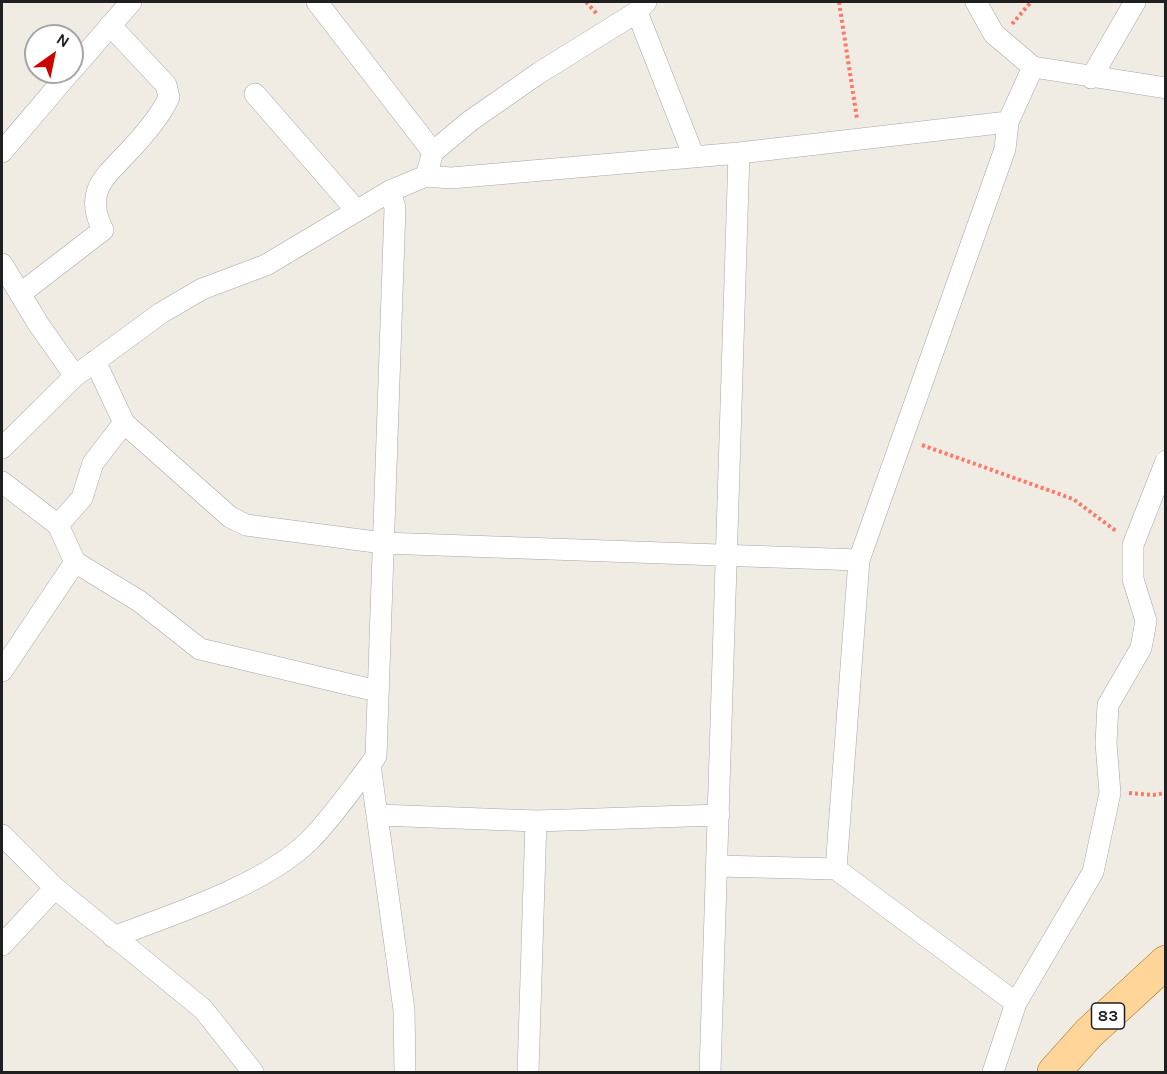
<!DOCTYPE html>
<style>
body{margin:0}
#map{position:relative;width:1167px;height:1074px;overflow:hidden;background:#f0ece4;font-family:Karla,sans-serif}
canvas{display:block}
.frame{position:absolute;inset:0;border:3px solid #1f1f1f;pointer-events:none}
.north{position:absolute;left:24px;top:24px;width:60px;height:60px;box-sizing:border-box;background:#fff;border:2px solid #a5a5a5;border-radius:50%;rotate:33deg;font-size:16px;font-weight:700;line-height:24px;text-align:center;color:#1f1f1f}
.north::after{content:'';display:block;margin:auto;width:21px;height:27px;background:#cd0300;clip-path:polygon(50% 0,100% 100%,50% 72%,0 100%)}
</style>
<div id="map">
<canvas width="1167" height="1074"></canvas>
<div class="frame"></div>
<div class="north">N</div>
</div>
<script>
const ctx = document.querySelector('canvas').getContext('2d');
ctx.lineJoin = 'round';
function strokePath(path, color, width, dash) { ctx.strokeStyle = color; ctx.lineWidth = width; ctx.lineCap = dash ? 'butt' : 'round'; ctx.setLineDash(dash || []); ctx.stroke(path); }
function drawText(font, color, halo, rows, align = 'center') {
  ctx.font = font + ' Karla,sans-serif'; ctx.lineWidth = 4.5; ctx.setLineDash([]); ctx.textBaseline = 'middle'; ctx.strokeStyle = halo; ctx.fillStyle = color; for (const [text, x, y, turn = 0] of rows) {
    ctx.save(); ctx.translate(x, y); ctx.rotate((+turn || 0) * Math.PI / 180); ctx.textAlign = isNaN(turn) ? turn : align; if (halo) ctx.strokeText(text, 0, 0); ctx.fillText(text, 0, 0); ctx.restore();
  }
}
const path = new Path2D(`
 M586,2L597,14
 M839,2L857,119
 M1012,24L1031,2
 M922,445L1073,499L1116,531
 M1129,793L1153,795L1166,793`);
const street = new Path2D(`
 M317,2L433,152
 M976,2L994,34L1033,67L1166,88
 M637,12L694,157
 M72,70L131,2
 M1091,78L1135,2
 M255,94L356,210
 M2,152L70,72
 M426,176L433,152L470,121L539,73L637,12L646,2
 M390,191L395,208L376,756L370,765L404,1010L405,1072
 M2,264L39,325L75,376
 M20,294L103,230C83,191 106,176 130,150C144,135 161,116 169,97L166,85L110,25
 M95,361L124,423L230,517L246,525L383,543L859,560
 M2,448L75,376L161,313L202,289L266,265L390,191L426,176L451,178L739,153L1008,122L1033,67
 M2,482L58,525L75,562L139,601L200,649L377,691
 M58,525L82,498L93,463L124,423
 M2,671L75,562
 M379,815L536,821L719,815
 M2,835L55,888L203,1009L253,1072
 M718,866L836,869L1016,1003
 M836,869L859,560L1005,149L1008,122
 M113,937C172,915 265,885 310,840C332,818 351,790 370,765
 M2,945L55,888
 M528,1072L536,821
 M710,1072L739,153
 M993,1072L1016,1003L1093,872L1110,793L1106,743L1108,705L1141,648L1146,621L1133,579V545L1166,461`);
const primary = new Path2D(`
 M1054,1072L1089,1033L1166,962`);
const shields = [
 [1108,1016,33]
];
const shieldNames = [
 ["83",1108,1016]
];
strokePath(street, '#a6a6a6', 22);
strokePath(primary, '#996900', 34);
strokePath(path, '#ff7866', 4, [3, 3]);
strokePath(street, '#fff', 21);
strokePath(primary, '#ffd59a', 33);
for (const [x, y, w] of shields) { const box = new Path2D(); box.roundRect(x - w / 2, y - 13, w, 26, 4.5); ctx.fillStyle = '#fff'; ctx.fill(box); strokePath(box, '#1f1f1f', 1.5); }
drawText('bold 16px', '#1f1f1f', null, shieldNames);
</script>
